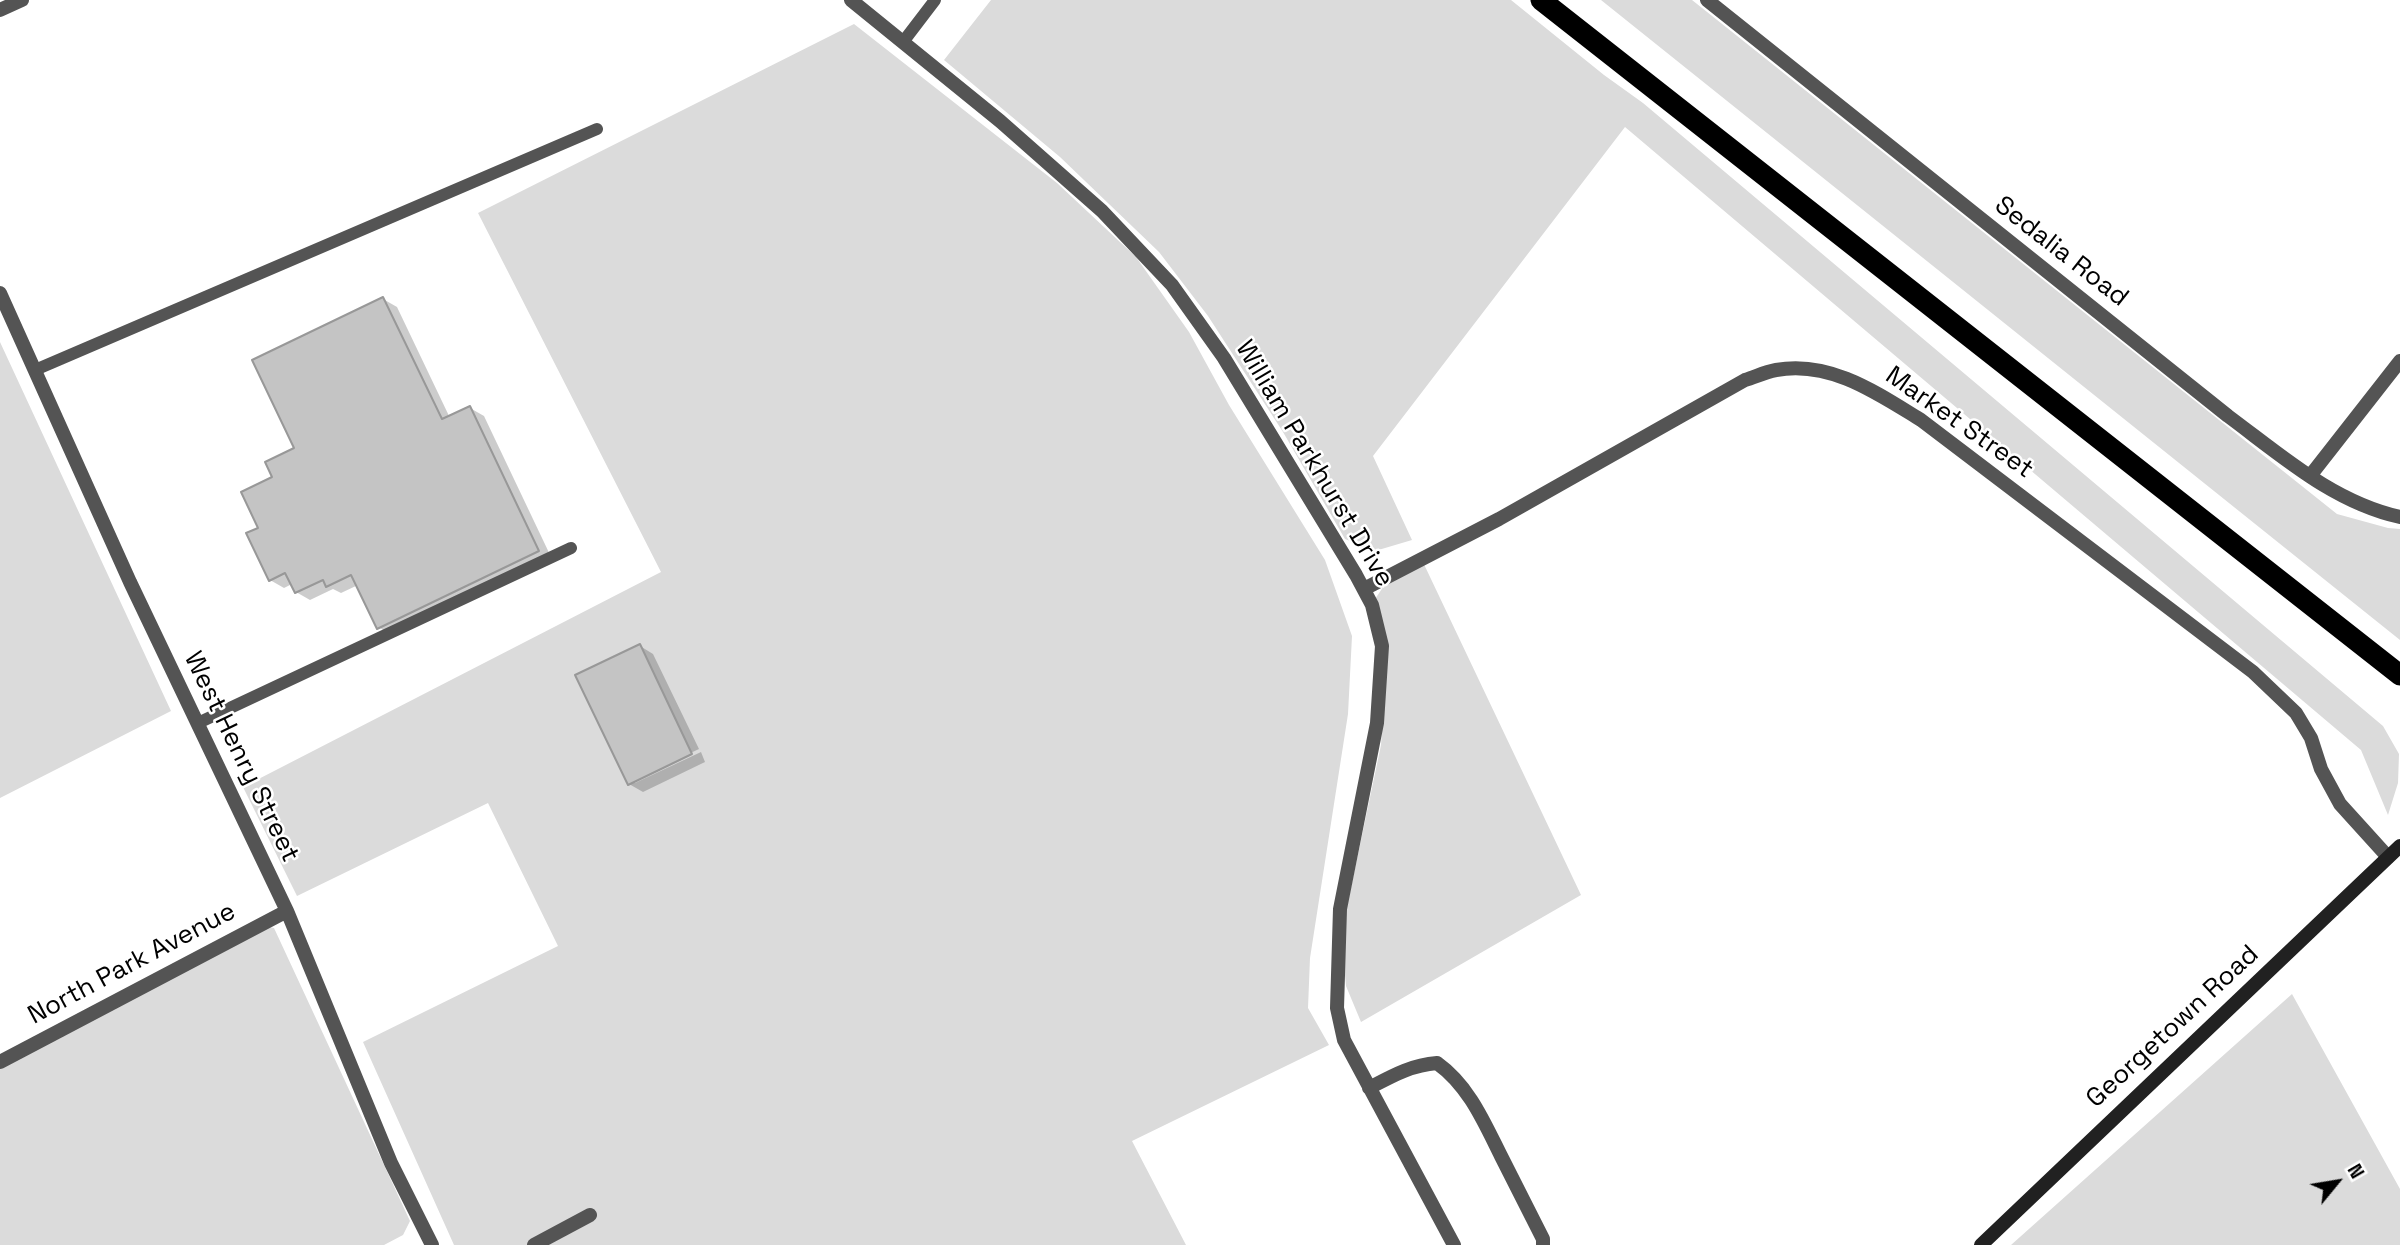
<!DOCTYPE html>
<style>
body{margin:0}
#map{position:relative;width:2400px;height:1245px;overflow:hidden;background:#fff;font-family:"Space Grotesk",sans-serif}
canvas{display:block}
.north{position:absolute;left:2302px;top:1147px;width:70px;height:70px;-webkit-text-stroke:5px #fff;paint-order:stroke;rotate:60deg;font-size:19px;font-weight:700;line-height:28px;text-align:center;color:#000}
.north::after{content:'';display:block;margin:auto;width:24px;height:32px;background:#000;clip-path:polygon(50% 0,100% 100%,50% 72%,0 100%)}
</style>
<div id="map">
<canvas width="2400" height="1245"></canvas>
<div class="north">N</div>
</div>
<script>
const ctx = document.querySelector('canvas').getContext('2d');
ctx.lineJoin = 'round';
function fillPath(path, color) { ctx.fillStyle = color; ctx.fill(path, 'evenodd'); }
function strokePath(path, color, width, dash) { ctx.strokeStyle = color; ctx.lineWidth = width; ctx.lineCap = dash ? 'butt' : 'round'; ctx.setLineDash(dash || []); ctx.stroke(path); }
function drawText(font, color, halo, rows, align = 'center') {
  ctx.font = font + ' "Space Grotesk",sans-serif'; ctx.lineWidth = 5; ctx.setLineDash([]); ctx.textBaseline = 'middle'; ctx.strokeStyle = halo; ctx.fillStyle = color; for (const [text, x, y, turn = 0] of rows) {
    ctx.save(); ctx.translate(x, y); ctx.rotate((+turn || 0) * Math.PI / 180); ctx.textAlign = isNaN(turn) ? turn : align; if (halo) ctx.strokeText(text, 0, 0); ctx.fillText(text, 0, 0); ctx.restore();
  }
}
const green = new Path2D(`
 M991,0H1511L1604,75L1643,103L2383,726L2399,754L2398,783L2388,815L2361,750L1625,127L1373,456L1412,540L1375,551L1345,539L1283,432L1208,316L1159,252L1060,157L944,60Z
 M1601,0H1692L2337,514L2388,528L2400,529V640Z
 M854,24L1057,183L1136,257L1189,332L1229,405L1325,560L1352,636L1348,714L1310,958L1308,1008L1329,1045L1132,1141L1186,1245H454L363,1042L558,946L488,803L297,896L243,787L661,572L478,213Z
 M0,342L171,711L0,798Z
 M1421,558L1581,895L1361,1022L1346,986L1341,935L1381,745L1385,680L1373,602L1390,577Z
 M258,925L274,928L410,1221L403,1235L384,1245H0V1060Z
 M2292,994L2400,1189V1245H2011Z`);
const shadow = new Path2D(`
 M383,299L397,307L450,418L470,408L484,416L552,559L392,635L378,627L358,585L341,593L333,589L310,600L296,592L292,584L284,588L270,580L260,528L297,449Z
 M640,646L653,654L699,749L635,779V783L701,752L705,762L643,792L629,784Z`);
const building = new Path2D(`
 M383,297L442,419L470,406L539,551L377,629L351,575L326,587L323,580L295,593L285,573L269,581L246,533L258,528L241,492L272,477L265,462L294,448L252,360Z
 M640,644L692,754L628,785L575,675Z`);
const lane = new Path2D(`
 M903,42L935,0
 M35,370L597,129
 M198,723L571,548`);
const street = new Path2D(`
 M851,0L1000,121L1102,211L1172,285L1224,358L1356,575L1372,605L1382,646L1377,723L1340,909L1337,1008L1344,1040L1454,1245
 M1707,0L2228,416C2282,456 2333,502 2400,517
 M0,10L22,0
 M0,293L130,582L287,911L391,1163L432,1245
 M2310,476L2400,361
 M1364,589L1499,519L1745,380C1755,377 1765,372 1776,370C1830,360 1877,393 1921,420L2253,672L2296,713L2311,738L2321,769L2340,804L2388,857
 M0,1062L287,911
 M1369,1088C1392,1076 1411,1065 1437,1063C1469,1086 1484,1122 1501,1156C1515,1184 1529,1211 1543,1239V1245
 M534,1245L590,1215`);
const secondary = new Path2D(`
 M1981,1245L2400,846`);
const highway = new Path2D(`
 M1541,0L2400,675`);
const streetNames = [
 ["Sedalia Road",2061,252,38],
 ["Market Street",1959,423,35],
 ["William Parkhurst Drive",1314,464,59],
 ["West Henry Street",241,757,64],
 ["North Park Avenue",132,964,-28],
 ["Georgetown Road",2173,1027,-43]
];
fillPath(green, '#dbdbdb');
fillPath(shadow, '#0003');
fillPath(building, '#c4c4c4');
strokePath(building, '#989898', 2);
strokePath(lane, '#545454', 12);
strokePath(street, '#545454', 14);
strokePath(secondary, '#212121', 14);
strokePath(highway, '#000', 21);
drawText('26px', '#000', '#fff', streetNames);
</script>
